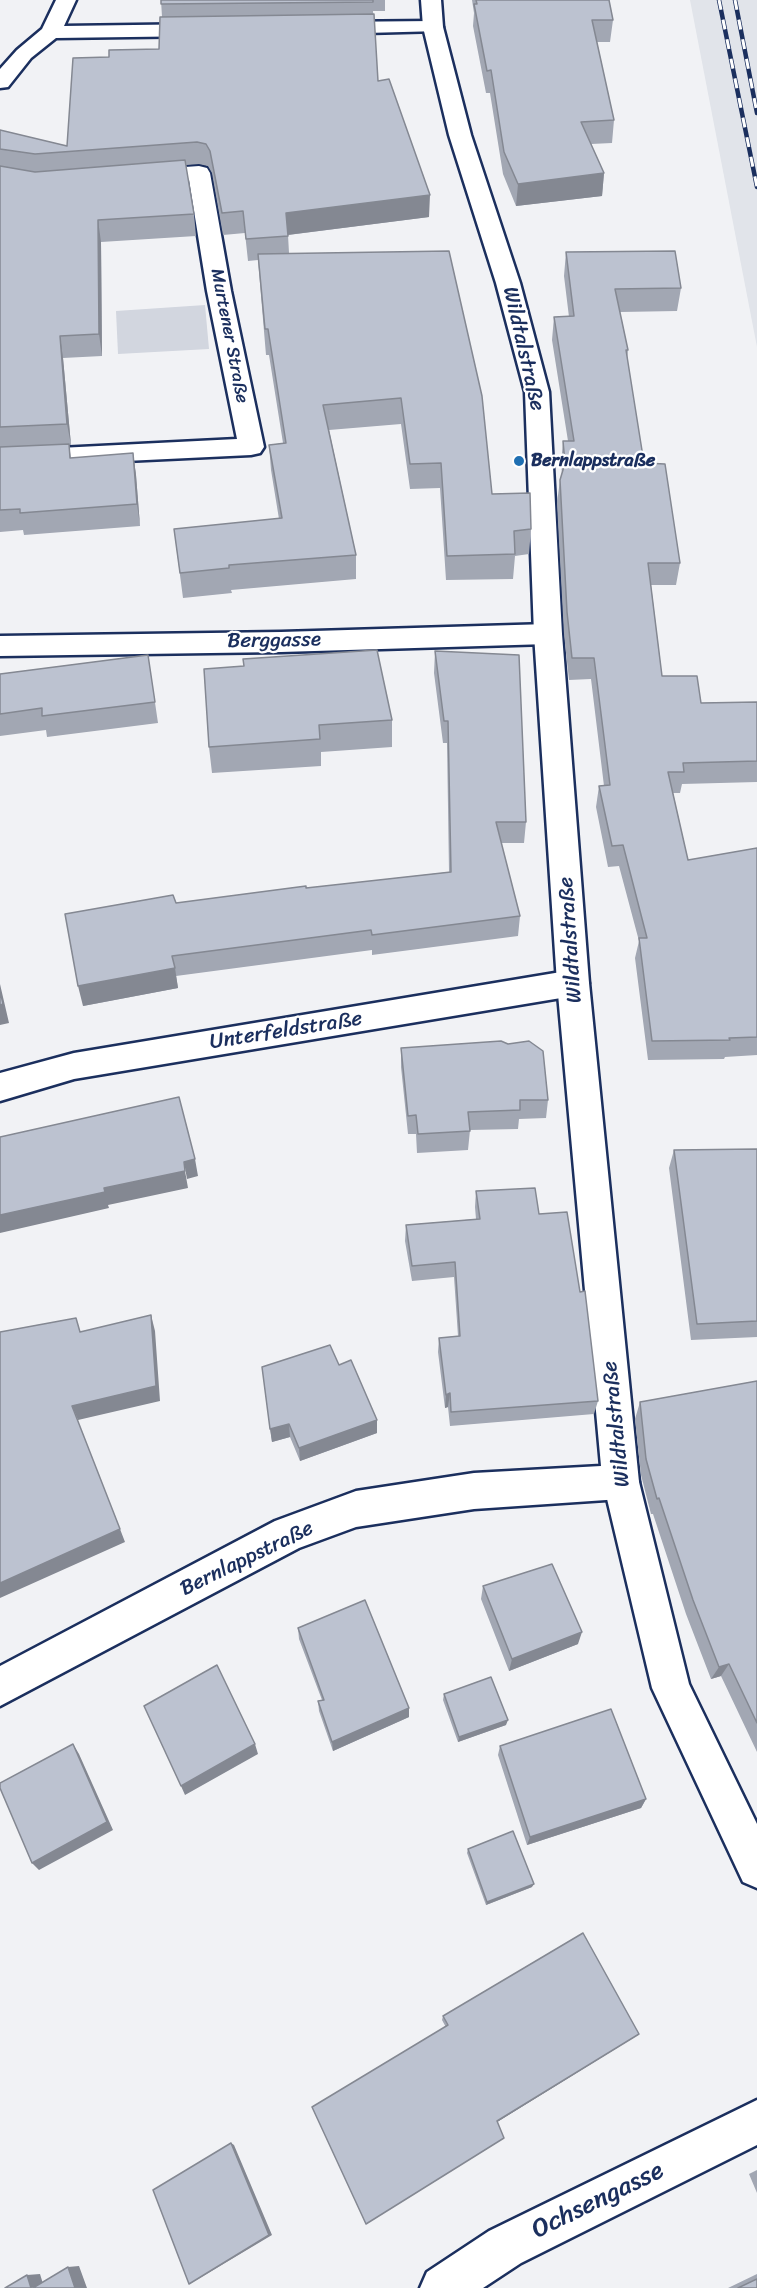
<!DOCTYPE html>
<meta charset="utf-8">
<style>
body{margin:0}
canvas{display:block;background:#f1f2f5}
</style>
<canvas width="757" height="2288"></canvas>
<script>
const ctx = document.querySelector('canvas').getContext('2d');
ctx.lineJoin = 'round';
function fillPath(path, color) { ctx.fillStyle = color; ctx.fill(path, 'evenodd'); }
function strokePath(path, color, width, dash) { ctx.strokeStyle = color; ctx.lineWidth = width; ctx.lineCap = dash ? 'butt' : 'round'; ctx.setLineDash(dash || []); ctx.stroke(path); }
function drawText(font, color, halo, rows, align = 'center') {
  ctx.font = font + ' Sriracha,sans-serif'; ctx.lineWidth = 4.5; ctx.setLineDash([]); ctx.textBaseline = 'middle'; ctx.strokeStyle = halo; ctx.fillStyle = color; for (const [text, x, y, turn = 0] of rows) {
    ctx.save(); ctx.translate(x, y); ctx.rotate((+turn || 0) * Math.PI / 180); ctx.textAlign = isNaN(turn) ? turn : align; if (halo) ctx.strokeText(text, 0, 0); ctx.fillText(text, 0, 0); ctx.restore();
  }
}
const built = new Path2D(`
 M690,0H757V347Z`);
const green = new Path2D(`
 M205,305L209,349L118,354L116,311Z`);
const street = new Path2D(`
 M56,0H76L64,26L205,24L212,26L215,30L212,34L205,36L56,38L31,58L8,87L0,88V69L17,50L42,29Z
 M433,21L440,23L443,27L440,31L329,34L322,32L319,28L322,24L329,22Z
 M199,166L207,168L210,173L231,291L264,447L260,453L251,455L0,467V451L237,439L207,291L189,180L143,184L135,182L132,177L135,172L143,170Z
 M548,624L558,627L562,634L558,641L548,644L281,652L0,656V636L281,632Z
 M573,970L584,974L589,983L584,992L573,996L74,1079L0,1101V1073L74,1053Z
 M621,1465L634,1470L639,1482L689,1684L757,1824V1888L743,1882L652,1688L603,1482L608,1470Z
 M757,2100V2145L521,2263L483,2288H420L427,2272L489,2231Z`);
const secondary = new Path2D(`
 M421,0H441L443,27L471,135L520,283L549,392L562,634L589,983L639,1482L634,1494L621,1499L474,1509L356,1527L299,1548L0,1706V1666L275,1521L356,1491L474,1473L601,1466L557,983L534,634L525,392L496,283L449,135L423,27Z`);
const rail = new Path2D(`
 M719,0L757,187
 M735,0L757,113`);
const wall = new Path2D(`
 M161,0H385V11H373L378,81L429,217L288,235L289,253L492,494L531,529L529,554L515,556L513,579L446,580L440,488L410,489L401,424L329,430L356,555V579L231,590L232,593L183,598L174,529L279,519L271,470L269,445L283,443L269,355H266L258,260L248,261L245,233L223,235L212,173L208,166L199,164L186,165L194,214L196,236L101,242L102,356L63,358L71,445H69L71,458L133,453L136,475L140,526L24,535L23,530L0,532V130L67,146L109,57L159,49L162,17Z
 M472,0H609L613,20L610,42H597L614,120L612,143L591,144L604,173L602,196L516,206L503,174L490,93H486L473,26L474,13Z
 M566,252L681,288L677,311L620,312L628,350L627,360L644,463L680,563L676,585H651L662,676L701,703L757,702V782L682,784L680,793H673L688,860L757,848V1055L725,1057L724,1059L648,1060L635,958L639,941L619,866L608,867L596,807L599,786H604L591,679L569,680L564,634L557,503L560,480L562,473L561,464L563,441H568L552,340L554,317H569L564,276Z
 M435,651L526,822L524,843H501L520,916L518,936L372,955V950L176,976L178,988L83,1006L176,903L449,872L447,743H443L434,673Z
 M148,655L158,723L47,737L46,730L0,736V674Z
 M204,669L392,720V747L321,752V766L212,773L209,747Z
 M401,1048L548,1100L546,1118L519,1119L518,1129L470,1130L468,1150L417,1153L416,1134H408L401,1067Z
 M757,1149V1337L691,1340L669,1168L674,1150Z
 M476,1191L539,1214L598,1401L594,1414L450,1426L448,1407L445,1408L438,1352L439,1338L458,1336L454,1277L412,1281L405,1241L406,1225L476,1219L475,1207Z
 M339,1365L377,1433L300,1461L290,1437L272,1442L262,1367Z
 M757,1381V1752L721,1676L711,1679L686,1614L653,1514H651L641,1475L635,1419L640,1402Z
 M483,1586L578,1644L509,1671L481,1599Z
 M298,1628L409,1717L333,1751L319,1711L318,1701L322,1700L299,1639Z
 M444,1694L506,1725L458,1742L443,1700Z
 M500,1746L646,1799L641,1808L527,1845L498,1755Z
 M468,1849L532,1887L486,1905L467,1853Z
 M443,2016L639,2034L497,2122L442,2020Z
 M757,2170V2193L749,2174Z
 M757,2274V2288H728Z`);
const shadedWall = new Path2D(`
 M604,173L602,196L516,206L518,184Z
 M430,195L429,217L287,235L286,213Z
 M98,220L101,242L102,356L99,334Z
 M60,336L63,358L71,445L67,424Z
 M133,453L136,475L140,526L137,504Z
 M175,968L178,988L83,1006L78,986Z
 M0,984L9,1023L0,1025Z
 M195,1159L198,1176L187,1179L184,1162Z
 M185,1171L188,1188L108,1205L109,1208L0,1233V1215L104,1188Z
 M151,1315L155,1331L160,1401L78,1420L72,1406Z
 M450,1393L448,1407L445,1408L446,1395Z
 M377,1420V1433L300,1461L299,1448Z
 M289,1424L290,1437L272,1442L270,1429Z
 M120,1529L125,1542L0,1598V1583Z
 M582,1632L578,1644L509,1671L512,1659Z
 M729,1664L721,1676L711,1679L719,1667Z
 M409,1708V1717L333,1751L332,1742Z
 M508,1720L506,1725L458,1742L459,1737Z
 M73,1744L79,1754L113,1830L39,1870L32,1863Z
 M255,1744L258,1754L185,1795L181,1786Z
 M646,1799L641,1808L527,1845L530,1837Z
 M534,1884L532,1887L486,1905L487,1902Z
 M639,2034L633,2038L494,2124L497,2121Z
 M231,2143L234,2145L272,2235L193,2282L189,2284Z
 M79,2266L87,2288H75L68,2267Z
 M40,2274L44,2287L31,2288L27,2275Z`);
const building = new Path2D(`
 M161,0H373V2L161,4Z
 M476,0H609L613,20H592L614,120L581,122L604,173L518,184L504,152L491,70L487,71L474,4H477Z
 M374,14L378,81L389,79L430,195L286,213L288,236L246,239L243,211L222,213L210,151L206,144L197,142L35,154L0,149V130L67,146L73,58L109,57V50L159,49L160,17Z
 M185,160L194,214L98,220L99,334L60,336L67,424L0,427V166L35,172Z
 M449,251L482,396L492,494L530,493L531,529L514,531L515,554L447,556L441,463L410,464L401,398L323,405L356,555L229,565V568L180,573L174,529L282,518L269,445L286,443L268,329H265L258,254Z
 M675,251L681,288L615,289L628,350H626L644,463L665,464L680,563H648L662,676H697L701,703L757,702V761L683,763L684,772H668L688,860L757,848V1037L729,1038L730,1040L652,1041L639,938H647L623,845L612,846L599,786L610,785L594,658H572L567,612L560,480L565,463L563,441H574L554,317L574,316L566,252Z
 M69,444L70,458L133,453L137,504L20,513V509L0,510V447Z
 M377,650L392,720L319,725L320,739L209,747L204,669L244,666L243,659Z
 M435,651L519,655L526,822H496L520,916L372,935L371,930L172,956L175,968L78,986L65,914L173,895L176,903L306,886V888L451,872L448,721H444Z
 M148,655L155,702L42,716V708L0,714V674Z
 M0,991L3,1004L0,1005Z
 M501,1041L508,1044L529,1041L543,1051L548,1100H520V1110L468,1112L470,1131L418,1134L416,1115L408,1116L401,1048Z
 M179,1097L195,1159L184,1162L185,1171L104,1188L105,1192L0,1215V1137Z
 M757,1149V1321L697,1324L674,1150Z
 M535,1188L539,1214L567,1212L580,1292L585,1291L598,1401L451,1412L450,1393L446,1395L439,1338L460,1336L455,1262L412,1266L406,1225L480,1219L476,1191Z
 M151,1315L156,1386L72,1406L120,1529L0,1583V1332L76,1318L80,1332Z
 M330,1345L339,1365L351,1360L377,1420L299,1448L289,1424L270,1429L262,1367Z
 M757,1381V1723L729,1664L719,1667L693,1600L659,1498L657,1499L646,1459L640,1402Z
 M552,1564L582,1632L512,1659L483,1586Z
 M365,1600L409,1708L332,1742L318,1701L324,1700L298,1628Z
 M217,1665L255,1744L181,1786L144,1706Z
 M491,1677L508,1720L459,1737L444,1694Z
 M611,1709L646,1799L530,1837L500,1746Z
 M73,1744L107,1822L32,1863L0,1788V1783Z
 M513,1831L534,1884L487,1902L468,1849Z
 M583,1933L639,2034L497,2121L504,2138L366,2224L312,2107L448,2025L443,2016Z
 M231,2143L269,2235L189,2284L153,2190Z
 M68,2267L75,2288H33Z
 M27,2275L31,2288H5Z
 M757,2279V2288H738Z`);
const markers = [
 [519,461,6,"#1f6fb2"]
];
const farStreetnames = [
 ["Murtener Straße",229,336,79]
];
const farPoinames = [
 ["Bernlappstraße",531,461]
];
const streetNames = [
 ["Wildtalstraße",523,349,77],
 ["Berggasse",274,641,-1],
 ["Wildtalstraße",571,940,-94],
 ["Unterfeldstraße",286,1031,-9],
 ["Wildtalstraße",617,1424,-96],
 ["Bernlappstraße",247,1559,-26]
];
const nearStreetnames = [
 ["Ochsengasse",598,2201,-26]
];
fillPath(built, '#e1e4ea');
fillPath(green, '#d2d6df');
strokePath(street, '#1b2f5e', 5);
strokePath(secondary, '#1b2f5e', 5);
fillPath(street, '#fff');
fillPath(secondary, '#fff');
strokePath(rail, '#1b2f5e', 4.5);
strokePath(rail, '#fff', 3, [10]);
fillPath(wall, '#a2a7b3');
fillPath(shadedWall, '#848892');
fillPath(building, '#bcc2d0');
strokePath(building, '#848892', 1.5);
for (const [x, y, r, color] of markers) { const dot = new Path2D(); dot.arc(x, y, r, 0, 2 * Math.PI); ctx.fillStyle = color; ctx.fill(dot); strokePath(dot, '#fff', 2); }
drawText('18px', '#1b2f5e', '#fff', farStreetnames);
drawText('bold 18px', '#1b2f5e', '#fff', farPoinames, 'left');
drawText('21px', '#1b2f5e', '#fff', streetNames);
drawText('26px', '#1b2f5e', '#fff', nearStreetnames);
</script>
